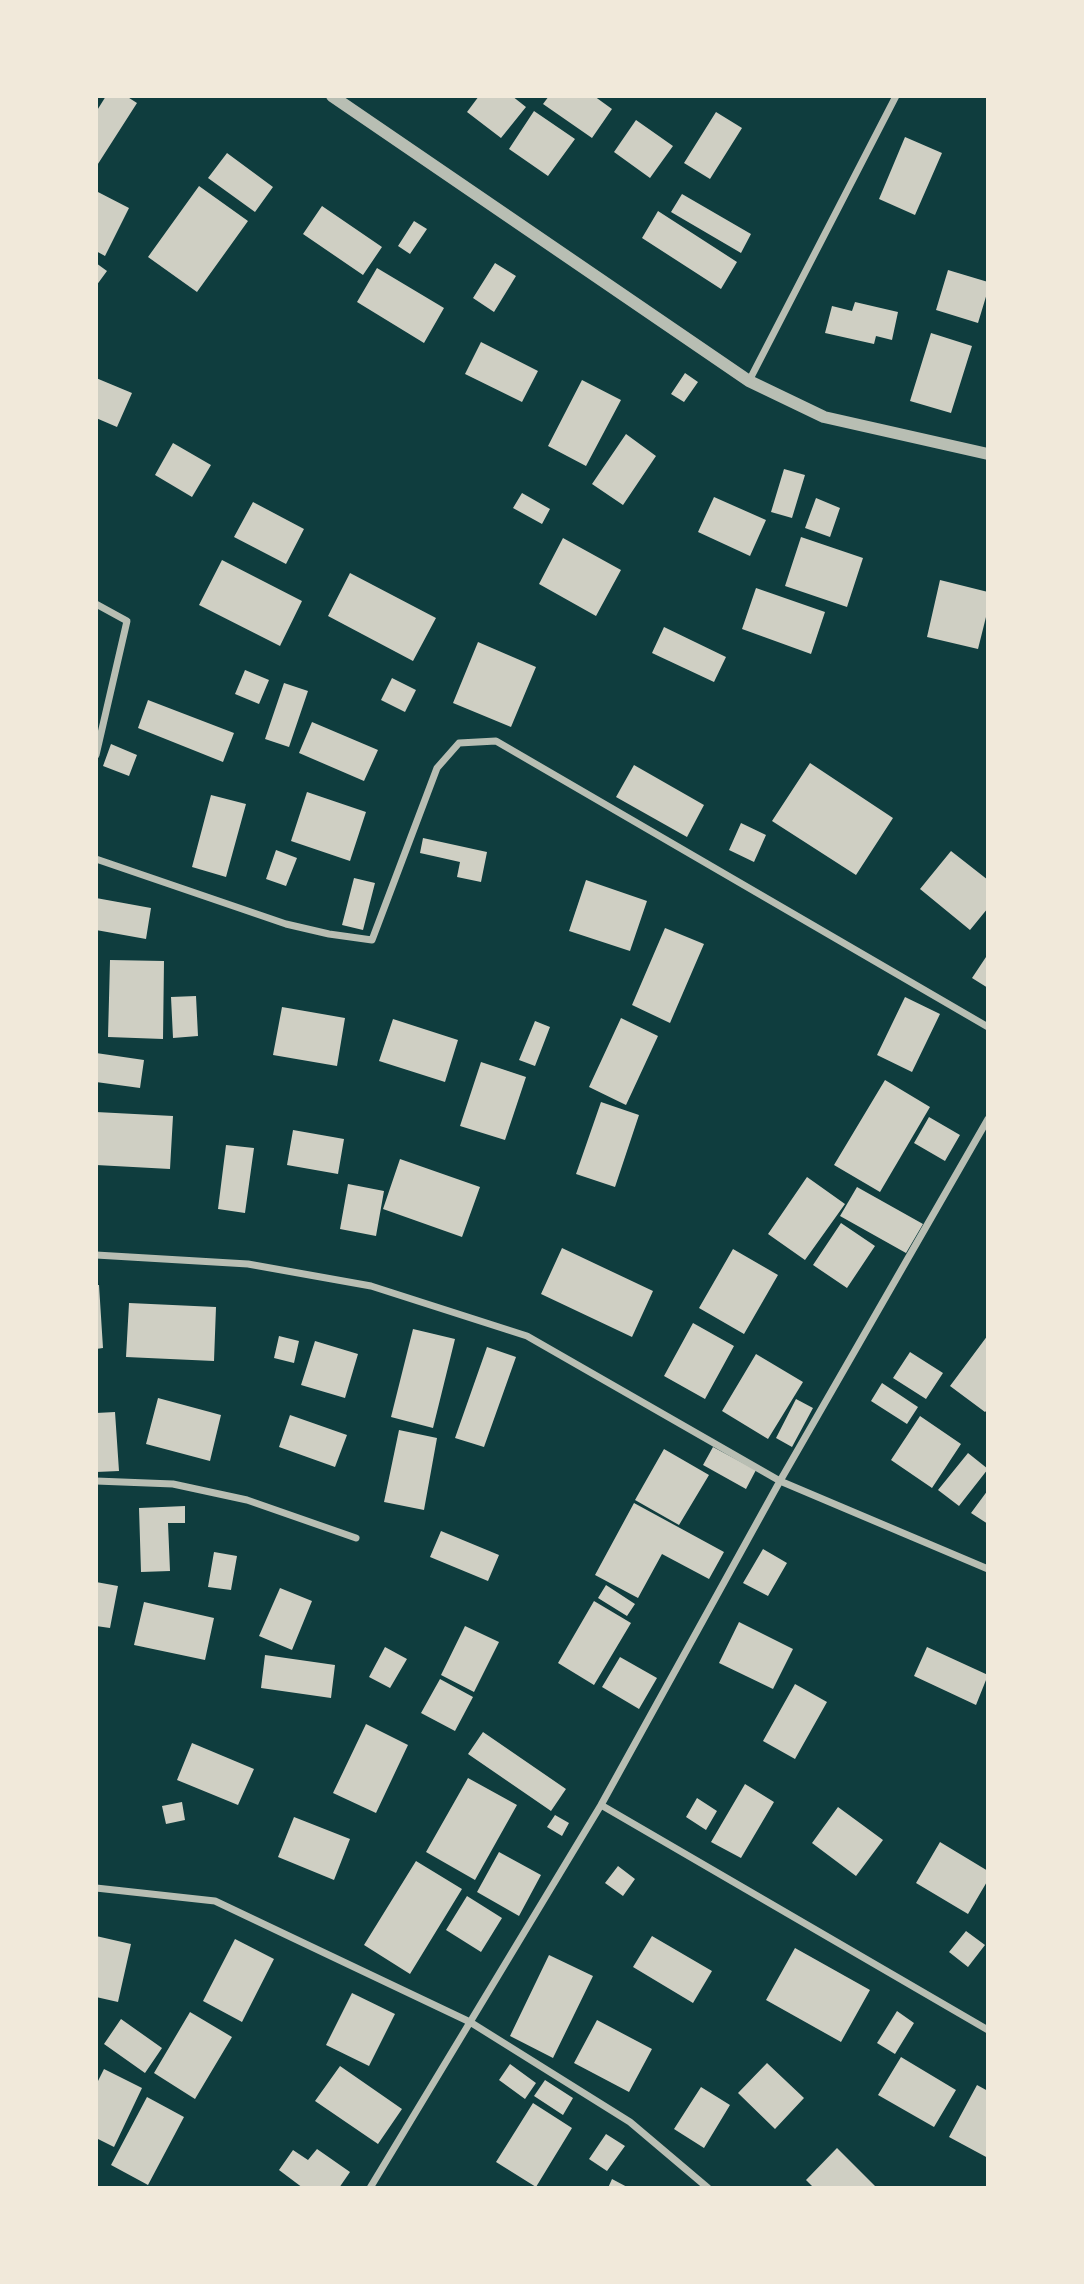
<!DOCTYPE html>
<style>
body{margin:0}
#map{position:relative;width:1084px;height:2284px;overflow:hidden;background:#0f3d3e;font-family:Literata,serif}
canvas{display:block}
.frame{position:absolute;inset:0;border:98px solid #f1e9da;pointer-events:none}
</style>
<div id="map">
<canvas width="1084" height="2284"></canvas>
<div class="frame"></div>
</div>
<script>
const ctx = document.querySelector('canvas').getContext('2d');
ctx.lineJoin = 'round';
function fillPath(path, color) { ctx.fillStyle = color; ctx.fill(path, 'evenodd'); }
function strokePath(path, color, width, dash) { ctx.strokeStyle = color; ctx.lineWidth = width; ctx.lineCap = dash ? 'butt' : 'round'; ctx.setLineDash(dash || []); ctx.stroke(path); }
const building = new Path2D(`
 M106,96H126L137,103L96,167V112Z
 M479,96H512L526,107L501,138L467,112Z
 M549,96H594L612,109L592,138L543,104Z
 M534,111L575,139L548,176L509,149Z
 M716,112L742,128L710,179L684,163Z
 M636,120L673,146L650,178L614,152Z
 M905,137L942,153L915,215L879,199Z
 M227,153L273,187L255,212L208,178Z
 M199,186L248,221L197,292L148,257Z
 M96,191L129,208L105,256L96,251Z
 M682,194L751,234L741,253L671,212Z
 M322,206L382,247L363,275L303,234Z
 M658,211L737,262L721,289L642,238Z
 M414,221L427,229L410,254L398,246Z
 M96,263L107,271L96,286Z
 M495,263L516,276L494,312L473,298Z
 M377,268L444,308L424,343L357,302Z
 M948,270L988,282V290L978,323L936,310Z
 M855,302L898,312L892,340L876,336L874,344L825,333L832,306L852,311Z
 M931,333L972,346L951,413L910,401Z
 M481,342L538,371L522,402L465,374Z
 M685,373L698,382L684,402L671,394Z
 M96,378L132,393L117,427L96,418Z
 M582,380L621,400L586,466L548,446Z
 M626,434L656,456L623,505L592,484Z
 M173,443L211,465L192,497L155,475Z
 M784,469L805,475L792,518L771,512Z
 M522,493L550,509L542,524L513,508Z
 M714,497L766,520L750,556L698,532Z
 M816,498L840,508L830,537L805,528Z
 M253,502L304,529L286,564L234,537Z
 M801,537L863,558L847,607L785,586Z
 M563,538L621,570L596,616L539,584Z
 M222,560L302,601L280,646L199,605Z
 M350,573L436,618L413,661L328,616Z
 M940,580L988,592V609L978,649L927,637Z
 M756,588L825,612L811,654L742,629Z
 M664,627L726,657L714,682L652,653Z
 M478,642L536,667L511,727L453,703Z
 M245,670L269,680L259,704L235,694Z
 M392,678L416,690L405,712L381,700Z
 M284,683L308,691L289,747L265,739Z
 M148,700L234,733L223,762L138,728Z
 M312,722L378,750L364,781L299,753Z
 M111,744L137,755L129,776L103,766Z
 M810,763L893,818L856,875L772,821Z
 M634,765L704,805L687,837L616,797Z
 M307,792L366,812L350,861L291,841Z
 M211,795L246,804L226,877L192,867Z
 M741,823L766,835L754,862L729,850Z
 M423,838L487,852L481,882L457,877L460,862L420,853Z
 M276,850L297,858L286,886L266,879Z
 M951,851L988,880V908L970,930L920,889Z
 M354,878L375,883L363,930L342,925Z
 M586,880L647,901L630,951L569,931Z
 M96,898L151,908L146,939L96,930Z
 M665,928L704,944L670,1023L632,1005Z
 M988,954V988L972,978Z
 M110,960L164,961L163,1039L108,1037Z
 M196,996L198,1036L173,1038L171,997Z
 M905,997L940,1014L912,1072L877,1055Z
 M282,1007L345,1018L337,1066L273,1055Z
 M621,1018L658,1036L626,1105L589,1087Z
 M393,1019L458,1040L445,1082L379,1061Z
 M535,1021L550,1027L535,1066L519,1060Z
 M96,1053L144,1060L140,1088L96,1082Z
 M481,1062L526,1077L505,1140L460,1126Z
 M885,1080L930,1107L880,1192L834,1165Z
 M601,1102L639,1115L615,1187L576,1174Z
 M96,1112L173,1116L170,1169L96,1165Z
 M929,1117L960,1135L945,1161L914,1143Z
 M293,1130L344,1139L338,1174L287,1165Z
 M226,1145L254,1148L245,1213L218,1209Z
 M400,1159L480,1187L462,1237L383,1209Z
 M807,1177L845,1204L805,1260L768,1234Z
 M348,1184L384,1191L376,1236L340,1229Z
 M857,1187L923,1224L906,1253L840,1216Z
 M841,1223L875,1246L847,1288L813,1265Z
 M562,1248L653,1291L632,1337L541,1294Z
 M733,1249L778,1275L744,1334L699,1308Z
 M96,1285H99L103,1348L96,1349Z
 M129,1303L216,1307L214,1361L126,1357Z
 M693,1323L734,1346L705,1399L664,1376Z
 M413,1329L455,1339L433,1428L391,1417Z
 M988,1335V1409L985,1412L950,1386Z
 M279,1336L299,1341L294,1363L274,1358Z
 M315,1341L358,1354L345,1398L301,1385Z
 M487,1347L516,1357L484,1447L455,1438Z
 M910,1352L943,1373L926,1399L893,1378Z
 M756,1354L803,1382L768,1439L722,1411Z
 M882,1383L918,1407L907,1424L871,1401Z
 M158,1398L221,1415L210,1461L146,1444Z
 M796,1399L813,1408L792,1447L776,1438Z
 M115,1412L119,1471L96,1472V1413Z
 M290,1415L347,1435L335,1467L279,1447Z
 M920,1416L961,1444L932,1488L891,1460Z
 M399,1430L437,1438L424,1510L384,1502Z
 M713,1447L756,1470L746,1489L703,1465Z
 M664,1449L709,1475L679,1525L635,1500Z
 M968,1453L988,1469L959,1506L938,1490Z
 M988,1490V1524L971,1513Z
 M634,1503L724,1552L709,1579L662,1554L638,1598L595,1575Z
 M185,1506V1523H168L170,1571L141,1572L139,1508Z
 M441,1531L499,1555L488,1581L430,1557Z
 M763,1549L787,1563L768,1596L743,1583Z
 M214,1552L237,1556L231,1590L208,1587Z
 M96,1582L118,1586L110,1628L96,1626Z
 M606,1585L635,1604L627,1616L598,1598Z
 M280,1588L312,1601L292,1650L259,1636Z
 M594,1601L631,1623L594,1685L558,1663Z
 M144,1602L214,1618L205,1660L134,1645Z
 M739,1622L793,1649L773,1689L719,1663Z
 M465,1626L499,1642L474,1692L441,1675Z
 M385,1647L407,1659L390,1688L369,1677Z
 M927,1647L988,1675L976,1705L914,1676Z
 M265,1655L335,1665L331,1698L261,1688Z
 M620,1657L657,1678L639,1709L602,1687Z
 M440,1679L473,1697L455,1731L421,1713Z
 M795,1684L827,1702L795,1759L763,1741Z
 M366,1724L408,1745L376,1813L333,1793Z
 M483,1732L566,1789L551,1811L468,1754Z
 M192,1743L254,1769L238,1805L177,1780Z
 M468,1778L517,1805L475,1880L426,1852Z
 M745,1784L774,1802L741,1858L711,1842Z
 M697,1798L717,1811L706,1830L686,1817Z
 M182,1802L185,1820L166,1824L162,1806Z
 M838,1807L883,1840L856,1876L812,1843Z
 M555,1815L569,1823L562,1836L547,1827Z
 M294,1817L350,1839L334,1880L278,1857Z
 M940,1842L988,1871V1880L968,1914L916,1883Z
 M499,1852L541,1875L519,1916L477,1892Z
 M416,1861L462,1889L410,1974L364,1945Z
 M618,1866L635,1879L623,1896L605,1883Z
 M467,1896L502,1918L481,1952L446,1930Z
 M966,1931L985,1945L968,1967L949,1952Z
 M96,1936L131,1944L118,2002L96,1997Z
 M652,1936L712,1971L693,2003L633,1967Z
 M235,1939L274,1959L242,2022L203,2001Z
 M795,1948L870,1990L841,2042L766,2000Z
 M549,1955L593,1976L553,2058L510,2036Z
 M352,1993L395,2014L369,2066L326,2045Z
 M897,2011L914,2023L895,2054L877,2043Z
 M190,2012L232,2037L195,2099L154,2073Z
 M121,2019L162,2048L145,2073L104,2044Z
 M597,2020L652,2049L629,2092L574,2063Z
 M901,2057L956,2090L934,2127L878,2095Z
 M767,2063L804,2098L775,2129L738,2093Z
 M510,2064L536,2083L525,2099L499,2080Z
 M340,2066L402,2109L378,2144L315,2101Z
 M104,2069L142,2088L114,2147L96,2138V2085Z
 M545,2080L573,2098L563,2115L534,2096Z
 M977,2085L988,2091V2158L949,2137Z
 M701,2087L730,2105L704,2148L674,2129Z
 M147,2097L184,2117L148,2185L111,2165Z
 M533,2103L572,2128L536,2187L496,2162Z
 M606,2134L625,2146L607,2171L589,2159Z
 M837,2148L877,2188H814L806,2180Z
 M317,2149L350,2172L339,2188H303L279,2170L293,2150L308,2160Z
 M612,2179L629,2188H608Z`);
const minor = new Path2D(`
 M749,381L896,96
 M96,604L127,621L96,755
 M96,859L286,924L329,934L372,940L437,768L459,743L496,741L988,1027
 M96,1255L248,1264L371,1286L527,1336L780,1481L988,1569
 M96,1481L173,1484L247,1500L356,1538
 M601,1805L988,2030
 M96,1888L215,1901L470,2022L630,2122L708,2188
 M370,2188L601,1805L780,1481L988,1119`);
const tertiary = new Path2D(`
 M332,96L749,381L824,417L988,454`);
fillPath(building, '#cfcfc3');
strokePath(minor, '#b8beb3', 7);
strokePath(tertiary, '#b8beb3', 12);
</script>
